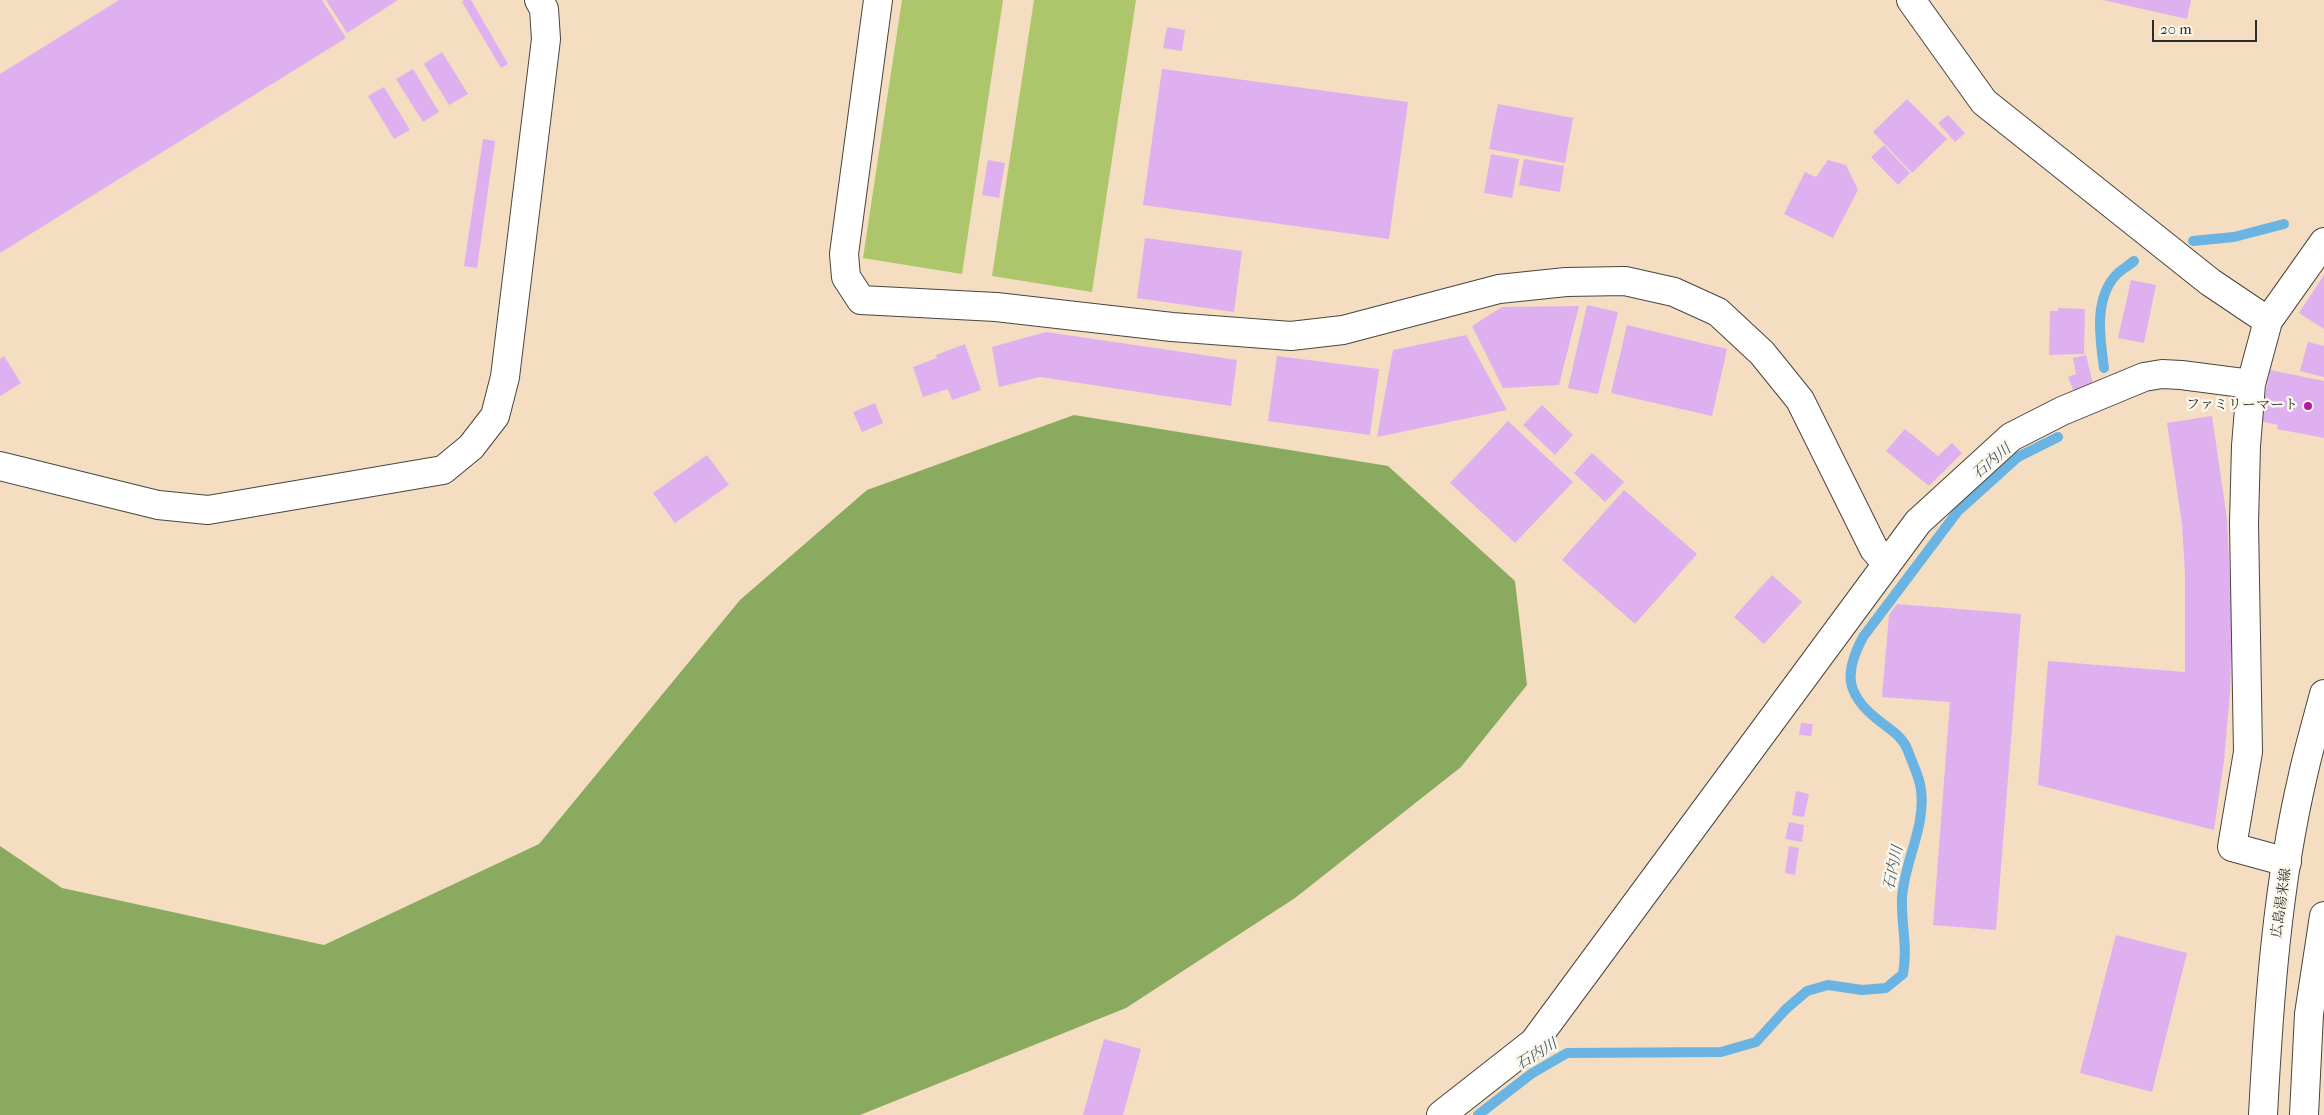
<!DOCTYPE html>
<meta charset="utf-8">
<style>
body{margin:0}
#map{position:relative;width:2324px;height:1115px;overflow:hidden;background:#f4ddc0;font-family:"IM FELL French Canon",serif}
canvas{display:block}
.scale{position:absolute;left:2152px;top:20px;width:105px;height:22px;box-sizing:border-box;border:2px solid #2b2b2b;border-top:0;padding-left:6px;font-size:15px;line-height:18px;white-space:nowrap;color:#2b2b2b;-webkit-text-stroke:4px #fbf7ec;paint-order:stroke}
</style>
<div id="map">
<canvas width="2324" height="1115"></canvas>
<div class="scale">20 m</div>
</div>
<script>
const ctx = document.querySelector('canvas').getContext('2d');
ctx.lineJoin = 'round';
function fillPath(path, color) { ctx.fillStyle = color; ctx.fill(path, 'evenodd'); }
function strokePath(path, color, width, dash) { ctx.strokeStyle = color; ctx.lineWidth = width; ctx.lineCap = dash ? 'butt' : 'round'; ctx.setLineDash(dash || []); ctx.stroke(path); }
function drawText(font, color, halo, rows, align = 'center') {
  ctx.font = font + ' "IM FELL French Canon","Noto Serif JP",serif'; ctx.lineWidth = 5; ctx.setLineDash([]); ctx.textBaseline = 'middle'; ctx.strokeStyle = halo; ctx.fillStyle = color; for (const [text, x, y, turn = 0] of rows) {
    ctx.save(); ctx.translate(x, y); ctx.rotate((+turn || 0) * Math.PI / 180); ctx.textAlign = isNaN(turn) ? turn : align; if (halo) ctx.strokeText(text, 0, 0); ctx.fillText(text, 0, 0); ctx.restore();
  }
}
const green = new Path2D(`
 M902,0H1003L962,274L863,258Z
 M1034,0H1136L1092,292L992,276Z`);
const forest = new Path2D(`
 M1074,415L1388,466L1515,581L1527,685L1461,767L1295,898L1126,1008L860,1115H0V846L62,888L324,945L539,844L740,600L867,490Z`);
const stream = new Path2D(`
 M2193,241L2234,237L2284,224
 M2104,368C2100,339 2093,297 2118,273C2123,269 2129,265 2134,261
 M1478,1115L1531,1074L1567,1053L1721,1052L1756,1042L1786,1009L1807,991L1828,985L1862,990L1886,988L1903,974C1908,947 1901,924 1902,898C1904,862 1926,827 1921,790C1920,777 1912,763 1908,751C1902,735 1889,729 1877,719C1844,693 1845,671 1863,637L1958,511L2018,457L2058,437`);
const building = new Path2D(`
 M119,0H322L346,38L0,253V74Z
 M326,0H398L347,33Z
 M464,0H471L508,64L501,68L462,2Z
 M2103,0H2191L2187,19Z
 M1167,27L1185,30L1182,51L1163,48Z
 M442,52L468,94L449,105L424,64Z
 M413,69L439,112L423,122L396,79Z
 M1162,69L1408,102L1389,239L1143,205Z
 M384,87L410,130L394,139L368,96Z
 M1907,99L1947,139L1912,173L1873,132Z
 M1498,104L1573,118L1565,163L1489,149Z
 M1948,115L1965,133L1955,142L1938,123Z
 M483,139L495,141L477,268L464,266Z
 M1884,145L1910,173L1898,185L1871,157Z
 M1491,154L1519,159L1512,198L1484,193Z
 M1524,159L1564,166L1560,192L1519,185Z
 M988,160L1005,163L999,198L982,195Z
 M1828,160L1846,165L1858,190L1833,238L1784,214L1805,172L1816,177Z
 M1145,238L1242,251L1234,312L1137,298Z
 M2324,275V329L2299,313Z
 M2131,280L2156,285L2144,343L2118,338Z
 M1587,305L1618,312L1598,394L1568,388Z
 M1579,306L1559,385L1503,388L1472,326L1502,307Z
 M2058,308L2085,309L2084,354L2049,355L2050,311H2058Z
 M1627,325L1727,349L1712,416L1611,393Z
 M1046,332L1237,360L1231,406L1040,377L999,387L992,347Z
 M1466,335L1507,410L1377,437L1393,350Z
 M2308,342L2324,346V377L2300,371Z
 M965,344L981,390L952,400L948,389L923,397L913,367L937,358L936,355Z
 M2086,355L2093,384L2074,392L2068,377L2076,374L2073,358Z
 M4,356L21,383L0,396V359Z
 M1277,356L1379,369L1370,435L1268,421Z
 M2270,370L2324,381V438L2277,429L2278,425L2260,421Z
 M875,403L883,423L862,432L853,412Z
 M1542,405L1573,435L1555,455L1523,425Z
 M2212,416L2227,519L2232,624L2230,693L2224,761L2214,830L2038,785L2048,661L2185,672V574L2182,524L2167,423Z
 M1508,421L1573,482L1515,543L1450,483Z
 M1905,429L1938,456L1952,443L1962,453L1929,486L1886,451Z
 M1592,453L1624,482L1605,502L1574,473Z
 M707,455L729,485L675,523L653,493Z
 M1624,490L1697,554L1635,624L1562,560Z
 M1772,575L1802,602L1764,644L1734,617Z
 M1897,604L2021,614L1996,930L1933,925L1950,702L1882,697L1889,615Z
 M1801,723L1813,724L1811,736L1799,735Z
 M1796,791L1809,794L1804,817L1792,815Z
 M1789,822L1804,825L1802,842L1785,839Z
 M1789,846L1799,848L1795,875L1785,873Z
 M2116,935L2187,953L2152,1092L2080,1073Z
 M1104,1039L1141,1049L1123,1115H1083Z`);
const minor = new Path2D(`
 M878,0L844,254L846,277L861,300L996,307L1172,327L1291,336L1343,330L1499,289L1566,282L1625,281L1674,292L1718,312L1762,353L1800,400L1874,549L1887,564
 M1911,0L1984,102L2210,282L2268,321
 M0,466L158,505L208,510L443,470L471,447L495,416L505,377L546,39L544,9L539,0
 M2287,862L2232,847L2248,752L2244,523L2246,446L2251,384L2268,321L2324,242
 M1441,1115L1534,1042L1918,522L2011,437L2062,411L2144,377L2162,374L2181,375L2251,384`);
const major = new Path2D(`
 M2263,1115C2269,1002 2277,886 2303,775C2309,748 2317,721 2324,694
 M2304,1115L2309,1014L2324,916`);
const markers = [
 [2308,406,5,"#b5179e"]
];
const poiNames = [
 ["ファミリーマート",2298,406]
];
const streetNames = [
 ["広島湯来線",2282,903,-82]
];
const waterNames = [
 ["石内川",1992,462,-40],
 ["石内川",1894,868,-78],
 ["石内川",1537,1055,-31]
];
fillPath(green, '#aec66b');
fillPath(forest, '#8aab5f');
strokePath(stream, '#6ab4e3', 10);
fillPath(building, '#deb0f0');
strokePath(minor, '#494641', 30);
strokePath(major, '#494641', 30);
strokePath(minor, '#fff', 28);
strokePath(major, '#fff', 28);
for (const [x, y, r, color] of markers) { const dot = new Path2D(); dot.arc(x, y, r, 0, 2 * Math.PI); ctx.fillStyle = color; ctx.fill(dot); strokePath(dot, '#fbf7ec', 2); }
drawText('14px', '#2b2b2b', '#fbf7ec', poiNames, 'right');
drawText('14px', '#2b2b2b', '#fbf7ec', streetNames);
drawText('italic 15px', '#415b6b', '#fbf7ec', waterNames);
</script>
